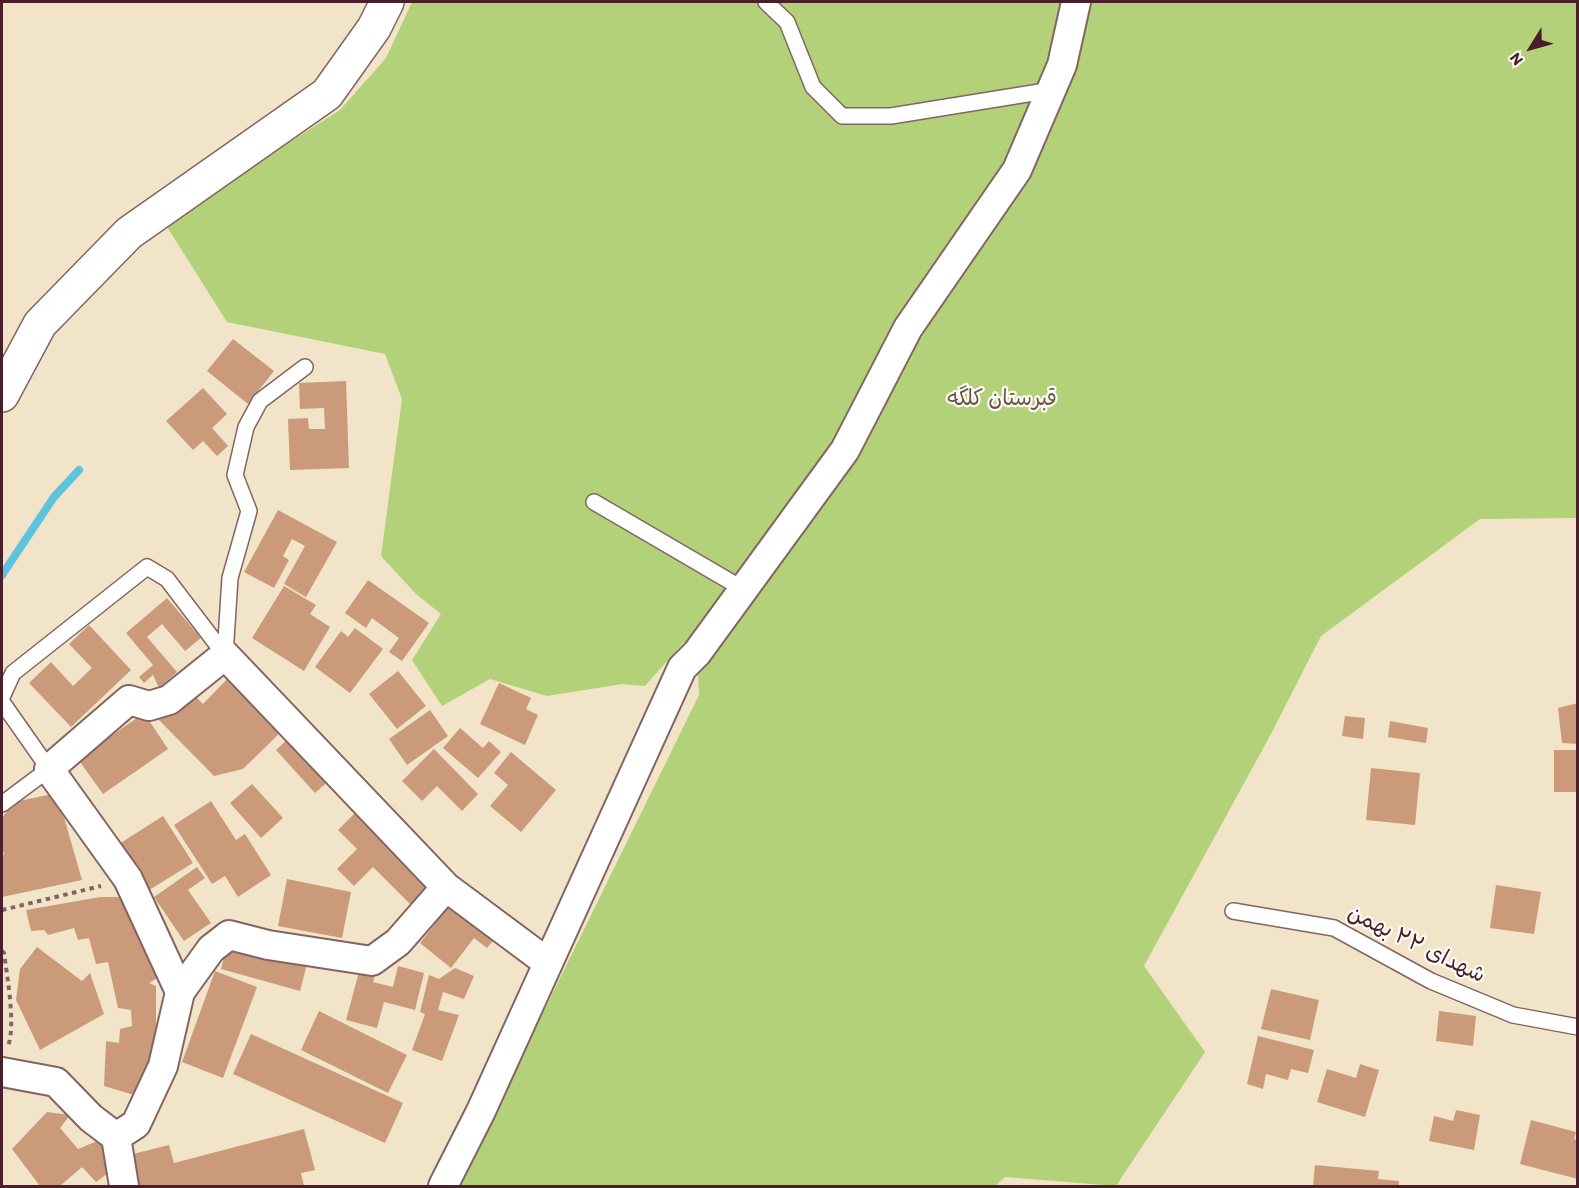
<!DOCTYPE html>
<meta charset="utf-8">
<style>
body{margin:0}
#map{position:relative;width:1579px;height:1188px;overflow:hidden;background:#f1e4c8;font-family:Itim,sans-serif}
canvas{display:block}
.frame{position:absolute;inset:0;border:3px solid #4a1f2b;pointer-events:none}
.north{position:absolute;left:1501px;top:18px;width:60px;height:60px;-webkit-text-stroke:4px #fdfcf7;paint-order:stroke;rotate:233deg;font-size:16px;font-weight:700;line-height:24px;text-align:center;color:#4a1f2b}
.north::after{content:'';display:block;margin:auto;width:21px;height:27px;background:#4a1f2b;clip-path:polygon(50% 0,100% 100%,50% 72%,0 100%)}
</style>
<div id="map">
<canvas width="1579" height="1188"></canvas>
<div class="frame"></div>
<div class="north">N</div>
</div>
<script>
const ctx = document.querySelector('canvas').getContext('2d');
ctx.lineJoin = 'round';
function fillPath(path, color) { ctx.fillStyle = color; ctx.fill(path, 'evenodd'); }
function strokePath(path, color, width, dash) { ctx.strokeStyle = color; ctx.lineWidth = width; ctx.lineCap = dash ? 'butt' : 'round'; ctx.setLineDash(dash || []); ctx.stroke(path); }
function drawText(font, color, halo, rows, align = 'center') {
  ctx.font = font + ' Itim,"Playpen Sans Arabic",sans-serif'; ctx.lineWidth = 4.5; ctx.setLineDash([]); ctx.textBaseline = 'middle'; ctx.strokeStyle = halo; ctx.fillStyle = color; for (const [text, x, y, turn = 0] of rows) {
    ctx.save(); ctx.translate(x, y); ctx.rotate((+turn || 0) * Math.PI / 180); ctx.textAlign = isNaN(turn) ? turn : align; if (halo) ctx.strokeText(text, 0, 0); ctx.fillText(text, 0, 0); ctx.restore();
  }
}
const green = new Path2D(`
 M412,2H1577V518L1480,519L1321,636L1271,734L1144,966L1205,1052L1116,1186L1005,1177L995,1186H458L699,695L697,653L684,642L645,686L622,684L547,696L490,679L442,706L412,660L441,614L416,594L381,556L402,399L385,354L227,322L164,222L340,110L386,58Z`);
const stream = new Path2D(`
 M2,575L54,497L79,470`);
const building = new Path2D(`
 M233,339L274,371L248,404L207,371Z
 M346,381L349,468L290,470L288,419L308,418L309,429H325L324,408L300,409L299,383Z
 M203,388L227,414L212,428L228,446L217,456L203,441L193,450L166,421Z
 M278,510L337,542L306,597L284,584L305,546L292,539L283,556L289,560L274,588L244,572Z
 M368,580L429,623L402,661L389,652L399,638L372,618L366,628L345,613Z
 M284,586L316,605L310,614L330,627L304,671L252,638Z
 M167,598L201,638L185,651L162,624L147,637L177,672L159,688L153,675L144,683L139,677L153,665L126,633Z
 M89,625L131,670L71,727L29,683L51,662L73,686L92,668L69,644Z
 M355,628L383,649L350,693L315,667L341,631L348,637Z
 M398,671L426,706L397,729L369,694Z
 M234,672L287,726L243,769L214,776L158,719L188,689L203,704Z
 M499,683L531,698L526,709L538,715L525,745L480,724Z
 M1578,703V744L1562,743L1558,708Z
 M430,710L448,736L407,765L389,739Z
 M144,713L168,749L103,794L78,759Z
 M1345,716L1365,718L1363,739L1342,736Z
 M1390,721L1428,728L1426,743L1388,737Z
 M460,728L483,748L489,741L501,752L478,778L443,748Z
 M291,736L331,779L315,793L276,750Z
 M434,749L478,794L462,811L437,786L422,801L402,781Z
 M1554,750H1578V792H1554Z
 M511,752L556,790L521,832L490,806L508,785L494,773Z
 M1371,768L1420,773L1415,825L1366,820Z
 M252,784L283,818L261,838L230,803Z
 M57,793L82,880L2,897V855H4L2,845V818L14,802Z
 M211,801L236,840L245,834L271,875L238,897L225,876L212,884L174,825Z
 M359,809L433,883L411,905L373,867L354,886L337,869L357,849L338,830Z
 M163,816L193,863L149,890L119,844Z
 M197,867L205,878L188,890L211,923L184,941L154,897Z
 M287,879L351,892L342,938L278,926Z
 M1496,885L1541,892L1534,934L1490,928Z
 M100,897H122L164,974L149,983L156,986V1058L137,1096L104,1086L106,1041L119,1043L120,1029L132,1026L131,1010L118,1008L108,962L96,964L89,938L78,940L74,928L48,935L44,930L31,931L26,910Z
 M452,902L496,937L487,948L474,938L451,968L420,943Z
 M228,943L308,960L300,991L221,969Z
 M37,947L82,981L90,973L104,1014L40,1050L16,1000L20,969Z
 M398,966L424,973L415,1010L384,1002L377,1028L346,1020L360,968L376,972L373,982L393,987Z
 M455,968L474,976L464,999L443,992L438,1010L459,1015L442,1061L412,1050L425,1014L420,1012L429,975L439,979Z
 M215,971L257,987L223,1078L182,1062Z
 M1271,989L1319,1000L1310,1040L1261,1029Z
 M319,1011L407,1055L388,1093L301,1050Z
 M1439,1011L1476,1016L1473,1046L1436,1041Z
 M251,1034L403,1103L385,1143L233,1074Z
 M1258,1036L1314,1050L1308,1073L1291,1069L1288,1080L1266,1074L1263,1089L1247,1084Z
 M1360,1064L1379,1070L1365,1117L1317,1102L1327,1069L1356,1078Z
 M1456,1110L1480,1115L1474,1150L1429,1141L1434,1116L1453,1121Z
 M47,1112L70,1115L60,1128L78,1149L102,1139L115,1168L96,1182L82,1167L61,1185L63,1186H40L12,1149Z
 M1531,1120L1576,1132L1574,1139L1578,1140V1179L1520,1164Z
 M304,1129L315,1170L301,1173L304,1186H133L125,1156L169,1145L174,1163Z
 M1315,1165L1379,1171L1378,1179L1399,1181V1186H1313Z`);
const path = new Path2D(`
 M2,910L101,886
 M2,951L4,953C7,976 16,1025 8,1046`);
const service = new Path2D(`
 M766,2L787,22L813,87L842,116H891L1052,90
 M594,502L743,589
 M2,697L13,673L147,567L167,579L225,655L230,578L249,511L235,475L246,427L260,401L305,367
 M2,702L49,769L2,804
 M1233,911L1334,928L1431,981L1513,1015L1578,1027`);
const minor = new Path2D(`
 M180,992L211,949L229,935L268,945L372,961L398,942L446,887
 M2,1072L56,1082L91,1118L116,1137L124,1186
 M116,1137L136,1124L163,1066L180,992L128,879L49,769L129,700L149,706L169,700L225,655L446,887L548,963
 M443,1186L481,1111L682,668L697,653L845,450L908,328L1017,170L1062,65L1076,2`);
const tertiary = new Path2D(`
 M2,395L40,324L129,233L327,94L374,28L387,2`);
const parkNames = [
 ["قبرستان کلگه",1002,399]
];
const streetNames = [
 ["شهدای ۲۲ بهمن",1416,945,26]
];
fillPath(green, '#b3d178');
strokePath(stream, '#5fc3dd', 8);
fillPath(building, '#ca9a7b');
strokePath(service, '#846462', 18);
strokePath(minor, '#846462', 32);
strokePath(tertiary, '#846462', 36);
strokePath(path, '#846462', 4, [4.5, 4.5]);
strokePath(service, '#fff', 15);
strokePath(minor, '#fff', 28);
strokePath(tertiary, '#fff', 33);
drawText('22px', '#6a5442', '#fdfcf7', parkNames);
drawText('22px', '#4a1f2b', '#fdfcf7', streetNames);
</script>
